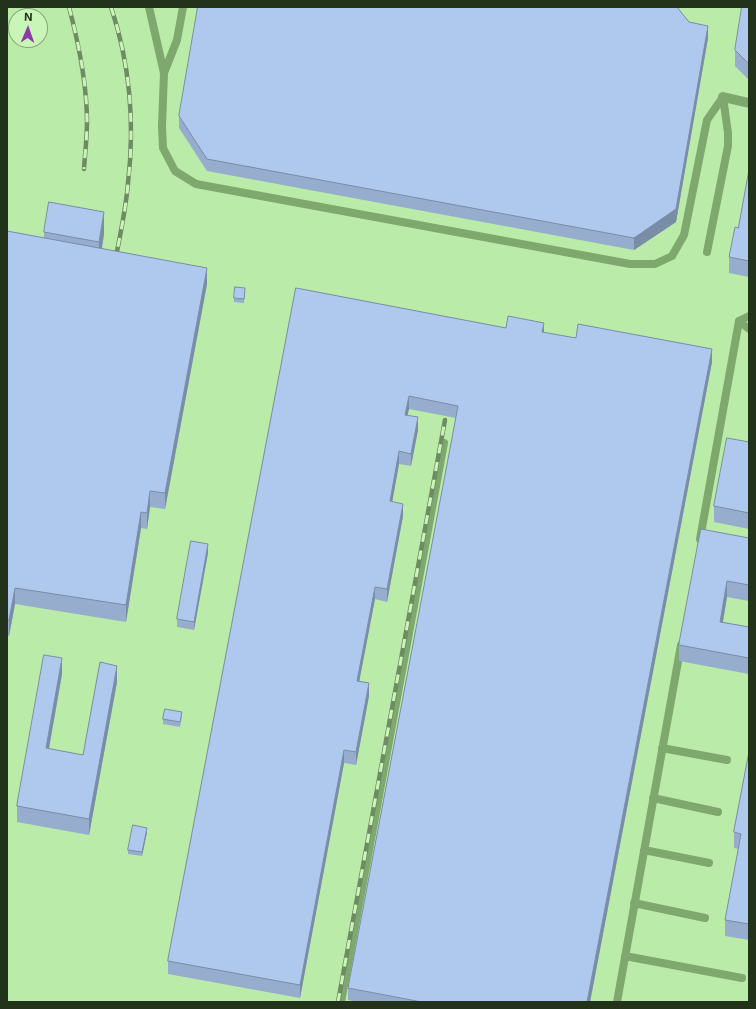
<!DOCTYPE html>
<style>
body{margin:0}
#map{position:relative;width:756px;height:1009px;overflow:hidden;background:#caf5b9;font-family:Inter,sans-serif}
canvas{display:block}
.frame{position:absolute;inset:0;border:8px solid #22321b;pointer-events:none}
.north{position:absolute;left:8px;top:8px;width:40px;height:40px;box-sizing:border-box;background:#caf5b9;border:1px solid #87a77a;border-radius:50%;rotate:2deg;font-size:11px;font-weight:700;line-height:16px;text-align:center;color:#22321b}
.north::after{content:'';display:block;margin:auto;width:14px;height:18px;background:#8d39a8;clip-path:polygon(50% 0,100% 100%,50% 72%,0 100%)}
</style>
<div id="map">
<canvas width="756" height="1009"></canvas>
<div class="frame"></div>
<div class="north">N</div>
</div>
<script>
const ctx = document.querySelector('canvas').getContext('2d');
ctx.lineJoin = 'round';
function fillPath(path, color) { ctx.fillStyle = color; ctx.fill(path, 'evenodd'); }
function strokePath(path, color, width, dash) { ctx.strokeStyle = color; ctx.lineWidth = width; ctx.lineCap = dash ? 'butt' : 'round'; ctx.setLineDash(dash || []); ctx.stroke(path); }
const built = new Path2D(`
 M7,7H749V1002H7ZM16,16H40V40H16Z`);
const service = new Path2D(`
 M149,7L164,73L162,126L163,148L175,171L196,184L630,264H655L672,256L684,235L707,120L723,97
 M164,73L177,40L183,7
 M707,252L728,146V133L723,97
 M739,321L749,329
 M739,321L749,316
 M700,539L739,321
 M662,748L727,760
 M653,798L718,812
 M644,850L709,863
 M634,903L705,918
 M625,956L742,978
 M341,1002L444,443
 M617,1002L681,645`);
const minor = new Path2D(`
 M723,97L749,103`);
const rail = new Path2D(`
 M69,7C79,45 87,83 87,122C87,138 85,153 84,169
 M111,7C130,64 135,123 128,183C126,209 120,235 115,262
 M338,1002L445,420`);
const wall = new Path2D(`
 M749,7V80L735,66V50Z
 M689,22L708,38L676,222L634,250L207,171L179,128V116Z
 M749,170V277L729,273V257L738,228Z
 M7,231L44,238V232L104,234L102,249L207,284L165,509L150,507L147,529L141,528L126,622L15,604L9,636H7Z
 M296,288L506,328L544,333L712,362L590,1002H357L348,1000V988L456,418L409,409L407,415L418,430L411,466L399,464L392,502L403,516L387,602L375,599L359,681L369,696L356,765L344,763L300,998L168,974V961Z
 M245,292L244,303L234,302V298Z
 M749,442V529L714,522V506Z
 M749,538V601L727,597L723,622L749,627V674L679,661V645Z
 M208,553L194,630L177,627V619Z
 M62,674L49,749L83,755L117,682L89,835L17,822V806Z
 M182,716L180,727L163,724V719Z
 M749,752V940L725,936V920L739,849L734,848V832Z
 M147,832L142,856L128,854V850Z`);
const shadedWall = new Path2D(`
 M708,26V38L676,222L634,250V238Z
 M104,212V234L99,264V242Z
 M207,268V284L165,509V493Z
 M544,323V335L542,332Z
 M712,349V362L590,1002H587Z
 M409,396V409L405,427V415Z
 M418,417V430L411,466V454Z
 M399,451V464L390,514V501Z
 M150,491V507L147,529V513Z
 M403,504V516L387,602V589Z
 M141,512V528L126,622V605Z
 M208,544V553L194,630V622Z
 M727,581V597L720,638V622Z
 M375,587V599L357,693V681Z
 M15,588V604L9,636V620Z
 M62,658V674L46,764V748Z
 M117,666V682L89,835V819Z
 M369,683V696L356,765V752Z
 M344,750V763L300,998V985Z
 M147,828V832L142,856V852Z`);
const building = new Path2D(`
 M198,7H677L689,22L708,26L676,209L634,238L207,159L179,116Z
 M742,7H749V64L735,50Z
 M749,170V261L729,257L735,227L738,228Z
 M49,202L104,212L99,242L44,232Z
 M7,231L207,268L165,493L150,491L147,513L141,512L126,605L15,588L9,620H7Z
 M235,287L245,288L244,299L234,298Z
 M296,288L506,328L508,316L544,323L542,332L576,338L578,324L712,349L587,1002H422L348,988L458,406L409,396L405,415L418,417L411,454L399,451L390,501L403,504L387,589L375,587L357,681L369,683L356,752L344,750L300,985L168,961Z
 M727,438L749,442V513L714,506Z
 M701,529L749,538V585L727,581L720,622L749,627V658L679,645Z
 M191,541L208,544L194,622L177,619Z
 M44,655L62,658L46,748L83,755L100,662L117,666L89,819L17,806Z
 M165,709L182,712L180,722L163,719Z
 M749,752V924L725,920L741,834L734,832Z
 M133,825L147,828L142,852L128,850Z`);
fillPath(built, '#bbeba8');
strokePath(service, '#7ea86e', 8);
strokePath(minor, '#7ea86e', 10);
strokePath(rail, '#6f8b63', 4.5);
strokePath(rail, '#caf5b9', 3, [9]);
fillPath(wall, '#96adcd');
fillPath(shadedWall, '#7a8da7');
fillPath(building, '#afc9ee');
strokePath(building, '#7a8da7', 1);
</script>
